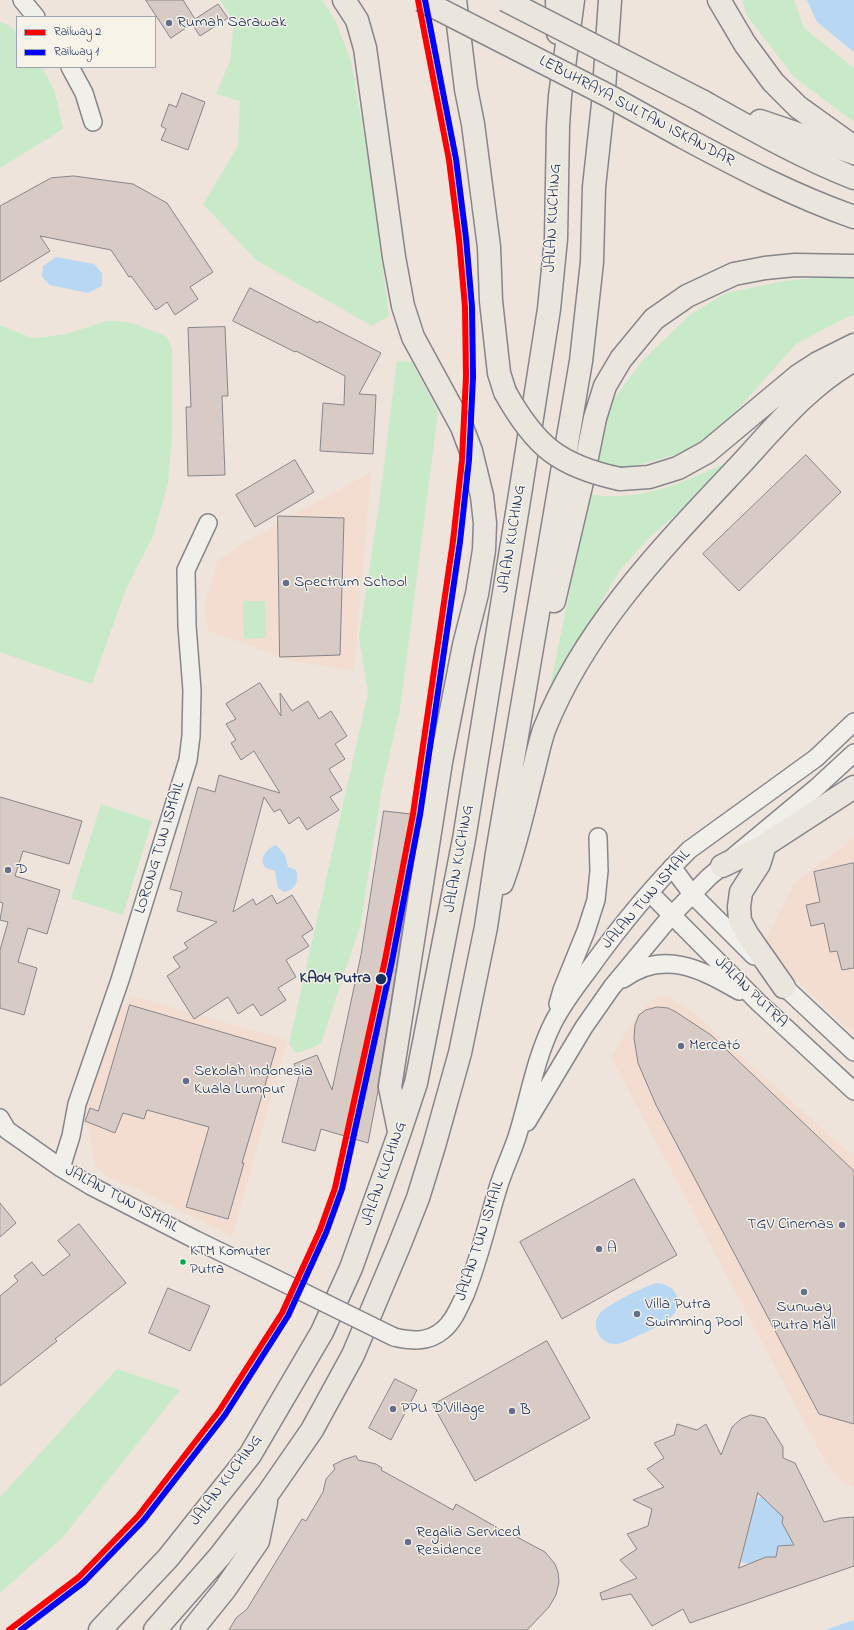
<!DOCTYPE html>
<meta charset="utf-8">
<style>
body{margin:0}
#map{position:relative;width:854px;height:1630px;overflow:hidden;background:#eee4dc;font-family:"Indie Flower",sans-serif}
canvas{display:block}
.legend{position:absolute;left:16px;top:16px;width:140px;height:52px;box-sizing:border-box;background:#f7f3e8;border:1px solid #9fa5b1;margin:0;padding:5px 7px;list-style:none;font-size:12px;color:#1b2f5e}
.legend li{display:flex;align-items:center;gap:8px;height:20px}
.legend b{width:20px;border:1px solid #9fa5b1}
</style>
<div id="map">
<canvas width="854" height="1630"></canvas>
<ul class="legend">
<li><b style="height:5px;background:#f00"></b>Railway 2</li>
<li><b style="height:5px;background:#00f"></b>Railway 1</li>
</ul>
</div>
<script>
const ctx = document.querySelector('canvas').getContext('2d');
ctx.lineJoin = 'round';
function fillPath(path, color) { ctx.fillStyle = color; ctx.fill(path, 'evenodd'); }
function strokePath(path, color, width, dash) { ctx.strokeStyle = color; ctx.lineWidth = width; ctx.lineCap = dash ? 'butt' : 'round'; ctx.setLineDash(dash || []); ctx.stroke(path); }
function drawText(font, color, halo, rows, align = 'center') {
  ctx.font = font + ' "Indie Flower",sans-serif'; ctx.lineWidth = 3; ctx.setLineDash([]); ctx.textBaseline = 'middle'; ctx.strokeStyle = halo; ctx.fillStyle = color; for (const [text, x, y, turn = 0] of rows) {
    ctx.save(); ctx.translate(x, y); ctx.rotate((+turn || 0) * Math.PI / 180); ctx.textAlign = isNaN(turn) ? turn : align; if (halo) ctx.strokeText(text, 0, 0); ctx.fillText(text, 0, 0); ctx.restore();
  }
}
const built = new Path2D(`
 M371,472L354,671L293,661L208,631L204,607L218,560L259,534Z
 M854,838V1034L777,962L766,939L795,882Z
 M129,995L287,1040L232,1237L128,1185L110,1178L95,1166L89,1131L83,1122L120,1005L126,1007Z
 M660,996L669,997L687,1007L854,1157V1487L841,1481L826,1463L611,1057L640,1010L649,1002Z`);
const green = new Path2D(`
 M220,0H321L325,4L336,22L351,61L370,170L389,316L372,326L256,260L203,204L238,146L240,101L216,94L230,61L234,22Z
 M742,0H794L804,28L854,68V122L794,77L747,16Z
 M0,22L10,26L17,33V67H42L55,92L63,129L0,168Z
 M834,276L854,278V315L847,317L796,344L719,430L678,454L632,467L596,468L597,427L612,401L643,360L691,314L726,293L784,281Z
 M106,321C131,320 145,327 167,337L172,349V437L168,483L153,536L126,589L92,684L0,652V325L32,338L63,335Z
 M397,361L412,362L438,412L400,709L381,792L361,923L321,1043L314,1047L296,1053L289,1044L368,693L359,637L380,498Z
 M736,458L702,492L650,537L619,571L579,642L545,710L590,494C641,504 691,479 736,458Z
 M265,601L266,638L244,639L243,601Z
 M101,804L152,821L123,915L71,898Z
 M117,1369L180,1390L63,1537L0,1593V1497Z`);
const water = new Path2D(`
 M807,0H854V52L817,22Z
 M56,257L94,264L102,273V286L88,293L50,285L42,277L43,266Z
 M276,845L285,855L288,867L296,870C300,882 294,890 284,892L278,888L275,871C273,870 268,869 266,868C257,860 268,847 276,845Z
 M656,1283C664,1284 672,1286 676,1294C688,1319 646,1331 629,1340C626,1341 622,1343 618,1344C603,1346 591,1330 598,1316C603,1306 644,1287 656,1283Z
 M762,1496L778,1512L783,1514L782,1522L796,1543L791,1545L778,1546L776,1557C773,1557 769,1557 766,1557C757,1559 749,1568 741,1561L755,1502L757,1499Z
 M854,1620V1630H825Z`);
const building = new Path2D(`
 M146,0H183L195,19L218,4L228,18L200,36L192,24L171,38Z
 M182,93L205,102L188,150L161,140L166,129L161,126L169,104L176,107Z
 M74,176L133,184L167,203L213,272L190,287L198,299L175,315L167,302L156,310L131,276L129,277L111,250L40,236L50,251L0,282V206L51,178Z
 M250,288L318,323L319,321L381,353L359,394L376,395L373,454L320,451L323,403L344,405L345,376L296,351L295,352L233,321Z
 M225,327L228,396H222L225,475L188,476L186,407H191L188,328Z
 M806,455L841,492L739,591L703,554Z
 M295,460L314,492L255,527L236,495Z
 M278,516L344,518L340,655L280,657Z
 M260,683L281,716L280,693L292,711L308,701L319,719L331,711L347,736L335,744L345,759L329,769L342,790L330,797L339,810L307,830L299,817L289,824L280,809L274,812L264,797L233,912L253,899L256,905L272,895L277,904L292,895L313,929L302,936L309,946L286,960L296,977L278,988L286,1000L261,1016L253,1004L238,1014L228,997L194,1019L167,976L180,967L173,957L188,948L184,943L217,922L177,911L182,892L170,889L198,787L215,792L219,775L280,793L254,751L241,760L231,743L236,740L226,724L236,719L226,704Z
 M0,797L82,821L69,864L23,851L15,876L60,890L47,934L28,928L18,962L37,968L24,1015L0,1008V950L8,922L0,920L3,903L0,902Z
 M384,811L420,815L378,1085V1091L368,1143L321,1129L315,1151L282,1142L299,1076L294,1064L317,1055L332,1090L361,955Z
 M854,863V968L842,970L837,951L830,952L824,923L811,926L806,905L820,902L814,872Z
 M130,1005L276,1048L242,1163H244L228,1219L186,1207L209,1127L147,1110L144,1119L123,1113L115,1133L85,1121L90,1108L98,1111Z
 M658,1007L668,1008L676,1012L711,1035L854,1171V1424L819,1414L656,1105L638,1063L634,1038L635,1025L639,1015L646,1010Z
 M634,1179L677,1255L562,1319L520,1242Z
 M0,1203L16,1223L0,1237Z
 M79,1224L126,1283L55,1339L57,1341L0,1386V1296L18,1281L14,1276L32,1262L43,1276L70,1255L58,1241Z
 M168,1288L210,1306L190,1351L149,1333Z
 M547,1341L590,1418L475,1481L433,1405Z
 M395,1379L417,1390L391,1440L369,1428Z
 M751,1415L765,1418L783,1447V1458L795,1463L824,1522L841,1518L854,1517V1566L690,1623L683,1609L652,1626L631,1594L602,1600L600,1593L637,1578L620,1560L637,1549L627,1534L648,1526L652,1509L633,1500L664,1487L647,1469L664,1458L654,1443L674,1435L677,1424L697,1430L706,1424L721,1455L732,1427L741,1419ZM758,1493L783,1517L782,1523L794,1545L778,1546L776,1557H766L739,1568Z
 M356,1456L358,1460L376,1464L382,1468L381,1470L453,1510L456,1504L503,1531L502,1529L545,1552L555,1564L558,1572L559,1582L556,1595L549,1607L527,1630H229L236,1618L247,1609L302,1519L306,1521L323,1492L326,1479L335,1469L333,1465L343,1460Z`);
const minor = new Path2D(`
 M22,0L36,17
 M70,67L84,93L93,122
 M672,867L692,894L754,956
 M650,893L759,1003L854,1091
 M775,978L854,1052
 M623,979C663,949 701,969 739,991
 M558,1004L562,990L586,931L596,900L599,871L598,837
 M0,1118L7,1130L61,1168L91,1186L196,1240L266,1274
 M527,1122L584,1027L612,987L671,916L709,877L816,788L854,753
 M61,1168L71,1136L77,1104L120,980L188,760L191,736L192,690L187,626L186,570L208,523
 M394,1337C411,1341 428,1343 443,1330C454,1321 459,1307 465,1295C479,1260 487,1224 498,1188C503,1171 511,1155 517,1137C529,1099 535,1059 553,1023C563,1003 577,985 590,968C620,926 653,886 689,850L816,758L854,722`);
const major = new Path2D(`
 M702,101C752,129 801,157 854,178
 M760,121L854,153
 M683,137C739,167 794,196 854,217
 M765,845L759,864L741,892L739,907L740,921L747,934L784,987
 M722,866L765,845L854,787`);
const highway = new Path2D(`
 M344,0L357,20L365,48L394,257L403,306L413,337L462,427L471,451L482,496L485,523L484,550L477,594L464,645L441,762L390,1087L399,1131
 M455,0L466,89L473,124L489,247L491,301L499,373L505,392
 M557,0L558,33
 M719,0L745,44L773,82L798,107L854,147
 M620,479L649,477L678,468L707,452L798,376L818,363L854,345
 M554,601L582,482L595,418L605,386L621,359L654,319L687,296L734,274L765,268L795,265L854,266
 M502,883C516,846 524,806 534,768C537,755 540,742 544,730C585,626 665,545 740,465C775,427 809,385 854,360
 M100,1630L168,1558L250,1455L322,1332L351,1268L399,1134L416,1083L464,839L521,488L549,309L556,239L558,126L560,96L573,0
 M155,1630L220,1556L267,1495L312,1430L353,1355L399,1246L418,1198L434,1146L460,1053L486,927L497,853L581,361L592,262L594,187L603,104L610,0
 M192,1630L225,1589L258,1541L266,1502`);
const minorBridge = new Path2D(`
 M266,1274L394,1337`);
const majorBridge = new Path2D(`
 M421,0L609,96L683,137
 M505,0L702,101`);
const highwayBridge = new Path2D(`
 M505,392C535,446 559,466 620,479`);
const rail1 = new Path2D(`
 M9,1630L79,1577L138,1516L219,1411L282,1313L320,1230L335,1188L385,960L413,814L453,541L462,460L466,377L465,307L459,239L449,160L418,0`);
const rail2 = new Path2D(`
 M21,1630L84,1582L143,1521L225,1415L288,1316L326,1233L342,1189L392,961L420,815L460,542L469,460L473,377L472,307L466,238L456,159L425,0`);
const markers = [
 [169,23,4,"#656e8a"],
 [286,583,4,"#656e8a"],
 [8,870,4,"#656e8a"],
 [381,979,6,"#1b2f5e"],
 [681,1046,4,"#656e8a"],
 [186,1081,4,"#656e8a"],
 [842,1225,4,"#656e8a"],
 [599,1249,4,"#656e8a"],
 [183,1262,3.5,"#00a651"],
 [804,1292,4,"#656e8a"],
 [637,1314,4,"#656e8a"],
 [393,1409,4,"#656e8a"],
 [512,1411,4,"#656e8a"],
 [408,1542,4,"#656e8a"]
];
const busNames = [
 ["KTM Komuter",190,1253],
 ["Putra",190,1271]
];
const poiNames = [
 ["Rumah Sarawak",177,23],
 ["Spectrum School",294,583],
 ["D",16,870],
 ["Mercató",689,1046],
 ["Sekolah Indonesia",194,1072],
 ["Kuala Lumpur",194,1090],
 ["TGV Cinemas",834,1225,"right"],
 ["A",607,1249],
 ["Villa Putra",645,1305],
 ["Swimming Pool",645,1323],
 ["Sunway",804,1308,"center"],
 ["Putra Mall",804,1326,"center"],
 ["PPU D’Village",401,1409],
 ["B",520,1411],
 ["Regalia Serviced",416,1533],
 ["Residence",416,1551]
];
const streetNames = [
 ["LEBUHRAYA SULTAN ISKANDAR",636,112,28],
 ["JALAN KUCHING",554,218,-87],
 ["JALAN KUCHING",513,539,-81],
 ["LORONG TUN ISMAIL",161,848,-73],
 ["JALAN KUCHING",460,859,-80],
 ["JALAN TUN ISMAIL",647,900,-49],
 ["JALAN PUTRA",750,993,44],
 ["JALAN KUCHING",385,1174,-71],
 ["JALAN TUN ISMAIL",121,1200,28],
 ["JALAN TUN ISMAIL",481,1241,-72],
 ["JALAN KUCHING",227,1481,-53]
];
const stopNames = [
 ["KA04 Putra",371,979]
];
fillPath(built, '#f2ddd0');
fillPath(green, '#c9eac8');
fillPath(water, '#b7d7f2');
fillPath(building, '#d8cbc6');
strokePath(building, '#86858b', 1);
strokePath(minor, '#86858b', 20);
strokePath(major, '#86858b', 25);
strokePath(highway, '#86858b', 25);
strokePath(minor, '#f1efea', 17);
strokePath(major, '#ebe6dd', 22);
strokePath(highway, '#ebe6dd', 22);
strokePath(minorBridge, '#86858b', 20, []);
strokePath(majorBridge, '#86858b', 25, []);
strokePath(highwayBridge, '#86858b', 25, []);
strokePath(minorBridge, '#f1efea', 17);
strokePath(majorBridge, '#ebe6dd', 22);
strokePath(highwayBridge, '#ebe6dd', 22);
strokePath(rail1, '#f00', 6);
strokePath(rail2, '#00f', 6);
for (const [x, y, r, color] of markers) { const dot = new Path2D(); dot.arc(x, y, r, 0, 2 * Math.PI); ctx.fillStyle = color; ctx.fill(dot); strokePath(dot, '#f7f3e8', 1.5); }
drawText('15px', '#1b2f5e', '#f7f3e8', busNames, 'left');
drawText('16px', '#1b2f5e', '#f7f3e8', poiNames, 'left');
drawText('16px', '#1b2f5e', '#f7f3e8', streetNames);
drawText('bold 16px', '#1b2f5e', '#f7f3e8', stopNames, 'right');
</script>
